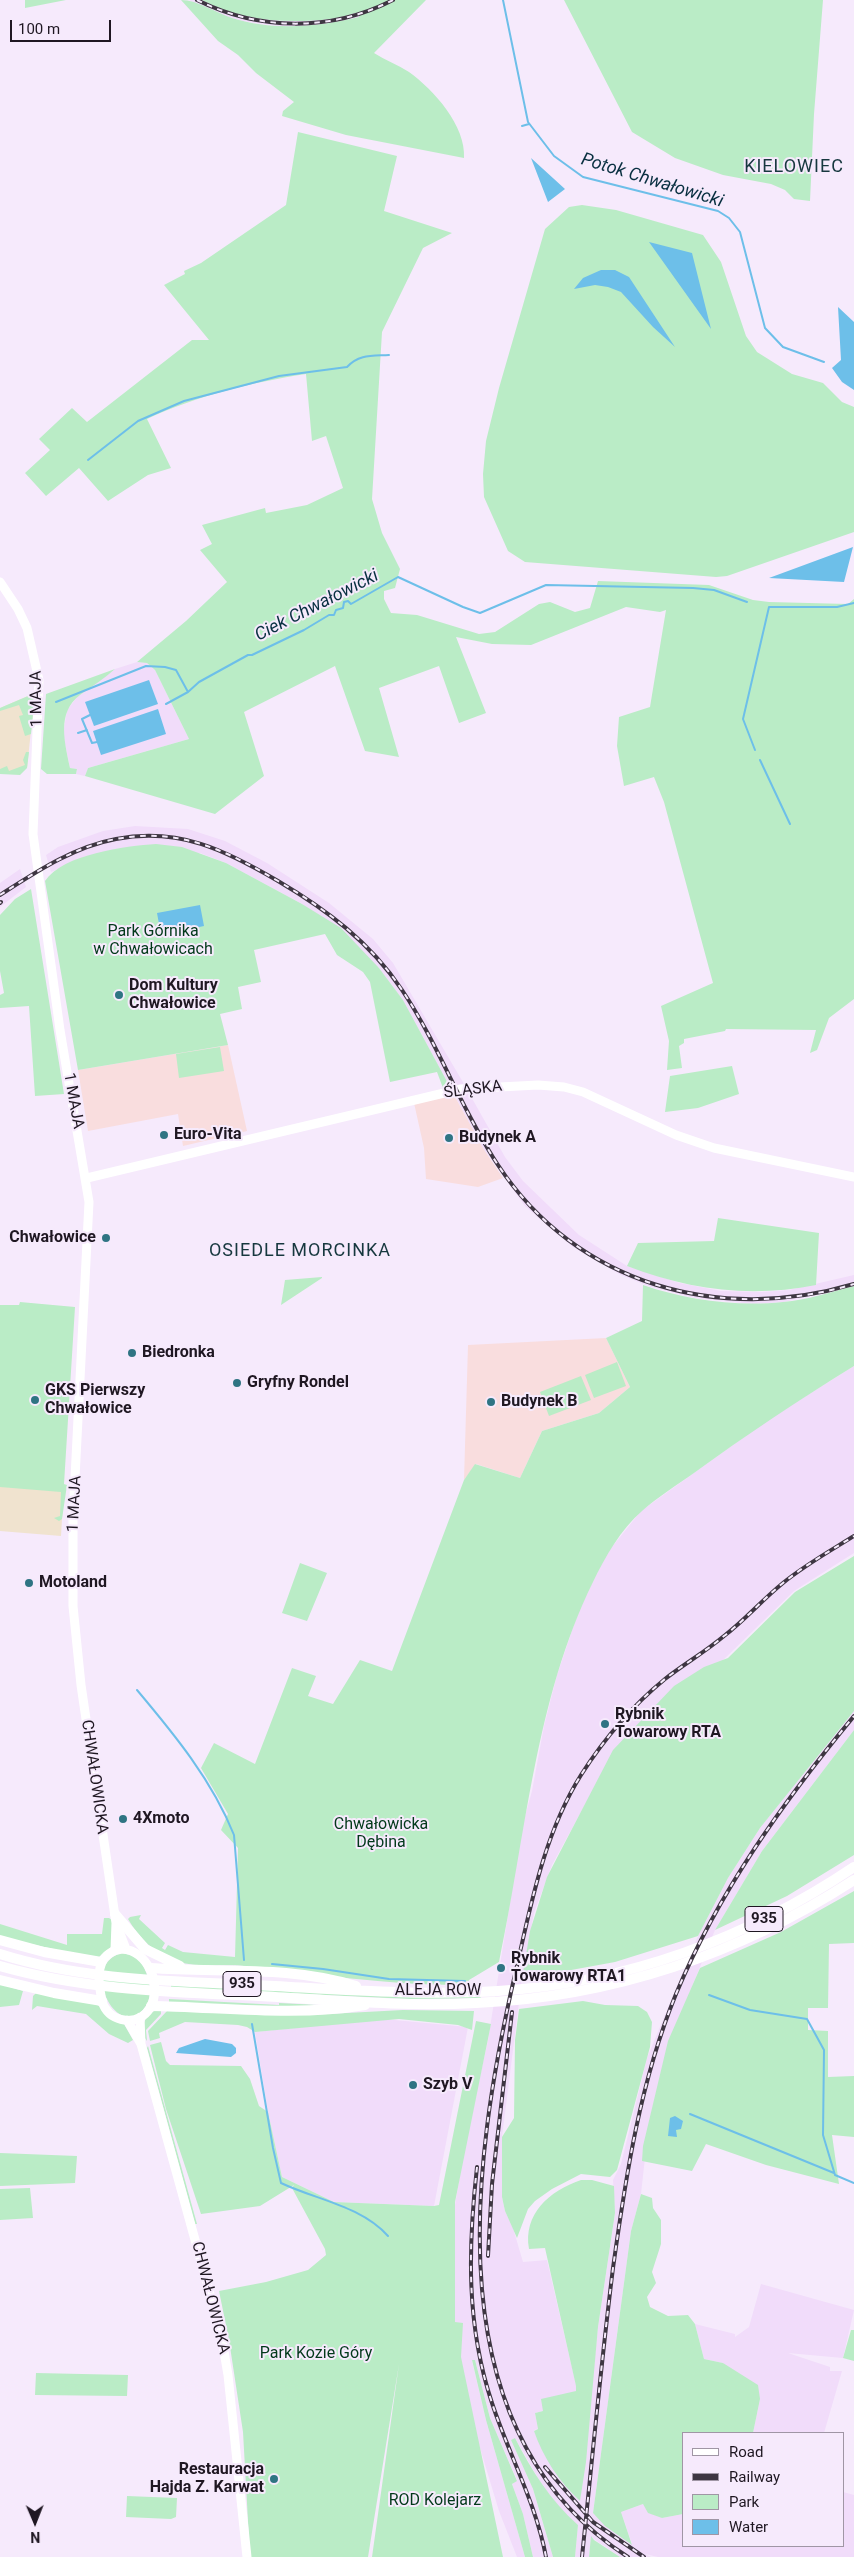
<!DOCTYPE html>
<meta charset="utf-8">
<style>
body{margin:0}
#map{position:relative;width:854px;height:2557px;overflow:hidden;background:#f6eafc;font-family:Roboto,sans-serif}
canvas{display:block}
.legend{position:absolute;left:682px;top:2432px;width:162px;height:115px;box-sizing:border-box;background:#f6eafc;border:1px solid #a096a5;margin:0;padding:6px 9px;list-style:none;font-size:15px;color:#1f1722}
.legend li{display:flex;align-items:center;gap:10px;height:25px}
.legend b{width:25px;border:1px solid #a096a5}
.north{position:absolute;left:10px;top:2497px;width:50px;height:50px;-webkit-text-stroke:4px #f6eafc;paint-order:stroke;rotate:179deg;font-size:14px;font-weight:700;line-height:20px;text-align:center;color:#1f1722}
.north::after{content:'';display:block;margin:auto;width:18px;height:22px;background:#1f1722;clip-path:polygon(50% 0,100% 100%,50% 72%,0 100%)}
.scale{position:absolute;left:10px;top:20px;width:101px;height:22px;box-sizing:border-box;border:2px solid #1f1722;border-top:0;padding-left:6px;font-size:15px;line-height:18px;white-space:nowrap;color:#1f1722;-webkit-text-stroke:4px #f6eafc;paint-order:stroke}
</style>
<div id="map">
<canvas width="854" height="2557"></canvas>
<ul class="legend">
<li><b style="height:6px;background:#fff"></b>Road</li>
<li><b style="height:6px;background:#3e3642"></b>Railway</li>
<li><b style="height:14px;background:#baecc6"></b>Park</li>
<li><b style="height:14px;background:#6dbfe9"></b>Water</li>
</ul>
<div class="north">N</div>
<div class="scale">100 m</div>
</div>
<script>
const ctx = document.querySelector('canvas').getContext('2d');
ctx.lineJoin = 'round';
function fillPath(path, color) { ctx.fillStyle = color; ctx.fill(path, 'evenodd'); }
function strokePath(path, color, width, dash) { ctx.strokeStyle = color; ctx.lineWidth = width; ctx.lineCap = dash ? 'butt' : 'round'; ctx.setLineDash(dash || []); ctx.stroke(path); }
function drawText(font, color, halo, rows, align = 'center') {
  ctx.font = font + ' Roboto,sans-serif'; ctx.lineWidth = 4; ctx.setLineDash([]); ctx.textBaseline = 'middle'; ctx.strokeStyle = halo; ctx.fillStyle = color; for (const [text, x, y, turn = 0] of rows) {
    ctx.save(); ctx.translate(x, y); ctx.rotate((+turn || 0) * Math.PI / 180); ctx.textAlign = isNaN(turn) ? turn : align; if (halo) ctx.strokeText(text, 0, 0); ctx.fillText(text, 0, 0); ctx.restore();
  }
}
const commercial = new Path2D(`
 M35,693L27,768L0,774V708Z
 M0,1479L64,1485L61,1536L0,1531Z`);
const built = new Path2D(`
 M189,0H202L232,12L281,21L332,19L360,12L371,14L327,25L278,26L242,21L215,13Z
 M137,662L147,663L155,670L189,739L88,768L85,776L76,774L77,769L70,768L63,734L67,710L78,696L115,669Z
 M135,826L188,829L225,841L267,863L329,903L373,939L393,963L464,1084L450,1087L403,1000L379,968L302,904L226,863L200,853L83,858L51,872L46,855L58,847L103,831Z
 M20,869L26,887L0,907V883Z
 M469,1093L505,1157L523,1181L579,1235L627,1266L680,1283L721,1291L761,1292L789,1290L854,1275V1286L784,1302L753,1304L695,1298L651,1287L621,1275L573,1247L525,1206L483,1148L455,1096Z
 M854,1366V1553L794,1591L718,1665L609,1761L552,1865L534,1913L522,1979L502,2137V2197L505,2211L513,2228L523,2262L547,2260L576,2385V2391L543,2411L535,2413L538,2429L534,2430L568,2489L580,2501L598,2327L615,2213L613,2180L621,2164L647,2058L698,1936L728,1878L760,1828L854,1711V1730L762,1851L715,1930L668,2046L648,2130L641,2194L631,2231L593,2513L632,2544L621,2512L643,2504L662,2518L683,2514V2546H843V2492L854,2495V2557H658L645,2554L651,2557H620L591,2537L589,2557H575L578,2525L563,2512L543,2487L515,2438L511,2440L533,2489L553,2557H533L523,2514L512,2484L517,2480L490,2418L475,2360L472,2361L486,2420L525,2557H517L499,2511L474,2428L456,2340L453,2293L455,2205L464,2150L488,2040L522,1827L532,1791L544,1726L557,1675L579,1610L607,1553L641,1511L769,1419Z
 M384,2019L468,2027L434,2206L334,2202L282,2177L268,2112L255,2032Z
 M761,2284L854,2310L843,2358L788,2353L830,2367V2371H842L824,2433H753L760,2399L723,2363L704,2359L695,2324L735,2334V2337L749,2327Z`);
const education = new Path2D(`
 M228,1045L247,1131L183,1146L178,1114L88,1131L78,1070Z
 M453,1093L483,1148L503,1178L478,1187L426,1179L424,1148L414,1103Z
 M606,1338L630,1387L599,1413L542,1431L520,1478L476,1464L464,1480L468,1345Z`);
const green = new Path2D(`
 M25,0H66L25,8Z
 M181,0C198,0 216,13 232,18C274,31 317,27 359,17L360,12C350,14 340,18 330,19C287,24 240,21 202,0H426L374,53C385,60 398,65 409,72C434,90 466,126 464,158L346,135L282,116L283,111L294,102L256,73L238,55L218,41Z
 M564,0H823L814,114L810,201L794,199L785,190L771,184L723,175L675,158L632,132Z
 M298,132L397,156L384,211L452,233L423,248L382,332L372,499L382,533L400,569L395,588L384,591V599L391,613L417,615L479,634L495,632L539,604L550,602L575,612L590,608L598,581L709,585L753,600L769,602L848,604L854,599V999L829,1018L817,1050L810,1053L816,1030L726,1029L725,1031L684,1039V1043L679,1046L682,1068L667,1070L669,1041L661,1006L713,983L664,802L654,777L624,786L617,746L619,717L650,707L666,610L660,612L626,607L531,645L492,644L456,637L486,713L459,723L439,666L379,688L399,757L365,751L335,666L244,712L264,776L215,814L85,776L88,768L189,739L155,670L147,663L137,662L186,621L227,582L200,550L212,544L202,525L265,508L266,513L307,505L343,488L326,436L312,441L306,374C253,382 196,396 147,419L171,468L148,475L108,501L79,468L46,496L25,473L50,450L39,439L72,408L87,422L192,340H209L164,285L185,274L184,271L201,263L286,205Z
 M582,205L616,210L703,235L721,262L746,336L757,352L792,374L823,383L842,402L854,407V532L727,576L716,577L525,562L508,551L484,497L483,474L486,441L499,388L545,229L569,207Z
 M115,669C104,679 92,686 80,695C56,713 65,743 70,768L77,769L76,774H47L41,769L46,694Z
 M35,693L31,734L25,736L19,716L23,715L19,705L0,711V708Z
 M26,752H29L27,768L20,775L0,774V769L7,766L9,771L25,765L23,760Z
 M156,844L182,847L226,863L302,904L341,928L379,968L403,1000L450,1087L443,1088L437,1072L390,1082L370,982L363,972L337,955L325,934L254,950L261,982L238,987L242,1009L220,1014L228,1045L78,1070L45,881C63,854 126,846 156,844Z
 M31,889L64,1094L35,1096L29,1006L0,1008V995L4,993L0,971V915L15,899Z
 M220,1047L224,1071L179,1078L176,1054Z
 M732,1066L739,1094L698,1108L665,1112L670,1076Z
 M718,1218L819,1233L816,1285C751,1298 689,1290 627,1266L638,1243L714,1241Z
 M322,1277V1278L281,1305L285,1280Z
 M643,1285C686,1300 737,1307 783,1302C807,1300 831,1292 854,1286V1366C799,1400 746,1435 694,1473C677,1485 658,1497 642,1511C621,1529 605,1557 593,1582C535,1700 526,1835 499,1962L469,1980L467,1985C392,1986 319,1974 244,1966C224,1964 194,1968 176,1961C155,1954 139,1938 128,1919L130,1917L141,1915L139,1919L165,1943L162,1948L165,1950L168,1945L183,1952L235,1957L238,1848L221,1830L228,1814L201,1768L214,1743L255,1764L292,1668L316,1676L308,1696L333,1704L360,1660L392,1671L464,1480L475,1464L520,1478L542,1431L599,1413L630,1387L606,1338L642,1321Z
 M20,1302L75,1307L64,1484L67,1485L62,1519L59,1521L54,1518L60,1516L61,1492L0,1487V1305H19Z
 M617,1362L626,1386L594,1398L585,1375Z
 M581,1376L591,1400L549,1416L540,1392Z
 M854,1556V1711L760,1828L728,1878L698,1936L615,1962L522,1979L530,1931L547,1877L613,1750L674,1686L704,1667L728,1658L795,1592Z
 M300,1563L327,1573L307,1621L282,1613Z
 M854,1730V1855L787,1896L715,1930L762,1851Z
 M854,1891V1943L829,1944L828,2008H808V2030L828,2031V2077L854,2076V2137L832,2135L839,2184L766,2165L706,2144L692,2171L642,2161L643,2146L668,2041L700,1968L781,1932Z
 M104,1918H109L112,1920V1946L99,1957H89L0,1937V1924L67,1945V1934H102Z
 M122,1953C125,1954 130,1954 133,1956C147,1962 154,1992 147,2004C121,2049 76,1965 122,1953Z
 M0,1984L23,1991L19,2005L0,2007Z
 M171,1985L480,1996L481,1998L410,1999L171,1988Z
 M36,1993L96,2004L124,2024L133,2040L128,2043L109,2034L86,2014L37,2006L32,2010L33,1996Z
 M169,1999L279,2005V2003L339,2006L315,2008L169,2003Z
 M583,2001L605,2005L638,2006L647,2012L652,2022L650,2047L617,2170L610,2177L581,2174L552,2189L535,2201L528,2209L517,2238L505,2211L502,2197V2137L514,2118L515,2040L519,2009Z
 M161,2009V2014L146,2030L147,2041C138,2029 145,2011 161,2009Z
 M403,2010L474,2011L472,2030L458,2025L399,2019L255,2032L247,2027L238,2025L185,2022L159,2033L160,2038L150,2041L148,2031L167,2011L309,2015Z
 M476,2021L491,2024L455,2202V2322L463,2323L461,2357L503,2557H372L399,2364L368,2557H250L243,2432L229,2340L219,2291L266,2282L308,2270L326,2255L325,2249L292,2188L294,2185L260,2206L201,2214L166,2109L150,2045L161,2042L166,2061L170,2065L241,2066L250,2079L259,2106L268,2112L282,2177L334,2202L434,2206L439,2205Z
 M148,2046L197,2224H195L147,2048Z
 M0,2153L77,2156L75,2183L0,2186Z
 M581,2180H592L614,2186L615,2213L598,2327L586,2462L580,2501C559,2482 543,2457 534,2431L538,2429L535,2413L543,2411L541,2399L576,2391V2386L545,2248L529,2249C523,2214 549,2191 581,2180Z
 M30,2188L33,2218L0,2220V2189Z
 M641,2194L652,2198L653,2208L661,2220V2244L652,2272L656,2283L647,2297L650,2307L668,2316L688,2315L695,2324L704,2359L723,2363L758,2385L760,2399L753,2433H683V2514L662,2518L648,2513L643,2504L621,2512L632,2545L605,2526L593,2513L631,2231Z
 M851,2330H854V2361L843,2358Z
 M472,2360H475L490,2418L517,2481L512,2484L523,2514L533,2557H525L486,2420Z
 M36,2373L128,2375L127,2396L35,2395Z
 M515,2438C532,2471 550,2500 578,2525L575,2557H553L533,2489L511,2440Z
 M127,2496L177,2498L176,2517L171,2519L126,2517Z
 M591,2536L594,2540L620,2557H589Z`);
const water = new Path2D(`
 M531,158L565,189L548,202Z
 M649,242L692,253L711,329Z
 M601,270H615L629,277L675,347L653,327L621,292L608,287L595,285L574,289L583,278Z
 M838,307L854,322V390L842,382L832,368L841,360Z
 M853,547L844,582L769,578Z
 M149,680L158,704L94,726L85,702Z
 M158,709L166,734L101,755L93,731Z
 M200,905L204,926L161,935L157,913Z
 M205,2039L232,2044L236,2048V2053L231,2057L176,2053L179,2048Z
 M675,2116L683,2121L681,2129L676,2130L677,2137L668,2136L670,2118Z`);
const stream = new Path2D(`
 M503,0L528,122L554,156L583,177L718,211L729,218L740,232L765,328L783,347L824,362
 M522,126L529,124
 M88,460L138,421L184,401L279,376L347,367C359,354 372,356 389,355
 M56,702L146,666L165,667L176,670L188,692
 M166,704L188,692L199,682L248,655H252L304,630L329,615H334L336,610L343,608L344,602L348,601L351,604L398,577L463,607L480,613L546,585L693,588L714,590L747,602
 M90,715L82,719L92,743L97,742
 M78,733L87,730
 M755,750L743,719L769,607H837L854,603
 M760,760L790,824
 M137,1690C174,1734 212,1780 234,1835L244,1960
 M272,1964L323,1969L389,1979L465,1981
 M709,1995L750,2010L807,2019L824,2050L823,2135L835,2175L854,2183
 M252,2024L273,2148L281,2183C317,2200 361,2206 388,2236
 M690,2114L834,2173`);
const secondary = new Path2D(`
 M0,582L18,609L27,628L39,680L33,834L60,1030L89,1202L73,1517V1606L81,1685L116,1923L115,1950
 M87,1178L461,1089L538,1085L564,1087L583,1092L676,1135L714,1148L854,1177
 M116,1923L126,1949
 M122,1949C148,1950 163,1986 150,2008C140,2025 115,2024 105,2008C101,2002 101,1995 100,1989C97,1970 100,1952 122,1949Z
 M140,2017L141,2044L221,2334L228,2375L247,2557
 M127,2020L141,2044`);
const primary = new Path2D(`
 M115,1914L145,1949L180,1966
 M0,1940L44,1952L101,1962
 M0,1954C82,1980 169,1981 255,1985C335,1989 417,1996 498,1991C625,1983 749,1938 854,1867
 M0,1966C84,1990 172,1992 259,1996C331,2000 404,2007 476,2003C612,1997 740,1954 854,1880
 M150,1968C218,1973 290,1965 356,1986
 M0,1980L54,1993L102,2001
 M151,2006C222,2007 294,2017 365,2005`);
const rail = new Path2D(`
 M197,0C259,31 331,32 393,0
 M0,895C36,872 73,847 116,839C179,827 225,850 278,881C327,910 370,942 402,990C439,1045 461,1109 498,1165C577,1285 720,1324 854,1284
 M0,903L1,902
 M477,2167C468,2248 466,2325 492,2403C509,2455 536,2503 546,2557
 M488,2256L492,2184L512,2012
 M545,2467L593,2522L644,2557
 M582,2557C592,2461 601,2364 613,2268C626,2175 640,2082 676,1994C719,1891 783,1802 854,1716
 M628,2557C433,2432 471,2164 516,1970C531,1904 544,1834 581,1775C604,1739 632,1706 665,1679C684,1664 705,1652 724,1636C745,1620 762,1600 783,1583C805,1565 830,1551 854,1536`);
const markers = [
 [119,995,5,"#2f7483"],
 [164,1135,5,"#2f7483"],
 [449,1138,5,"#2f7483"],
 [106,1238,5,"#2f7483"],
 [132,1353,5,"#2f7483"],
 [237,1383,5,"#2f7483"],
 [35,1400,5,"#2f7483"],
 [491,1402,5,"#2f7483"],
 [29,1583,5,"#2f7483"],
 [605,1724,5,"#2f7483"],
 [123,1819,5,"#2f7483"],
 [501,1968,5,"#2f7483"],
 [413,2085,5,"#2f7483"],
 [274,2479,5,"#2f7483"]
];
const shields = [
 [764,1919,38],
 [242,1984,38]
];
const shieldNames = [
 ["935",764,1919],
 ["935",242,1984]
];
const streetNames = [
 ["1 MAJA",37,699,-91],
 ["ŚLĄSKA",473,1090,-7],
 ["1 MAJA",73,1101,80],
 ["1 MAJA",75,1504,-87],
 ["CHWAŁOWICKA",94,1777,82],
 ["ALEJA ROW",438,1991],
 ["CHWAŁOWICKA",210,2298,76]
];
const parkNames = [
 ["Park Górnika",153,932],
 ["w Chwałowicach",153,950],
 ["Chwałowicka",381,1825],
 ["Dębina",381,1843],
 ["Park Kozie Góry",316,2354],
 ["ROD Kolejarz",435,2501]
];
const poiNames = [
 ["Dom Kultury",129,986],
 ["Chwałowice",129,1004],
 ["Euro-Vita",174,1135],
 ["Budynek A",459,1138],
 ["Chwałowice",96,1238,"right"],
 ["Biedronka",142,1353],
 ["Gryfny Rondel",247,1383],
 ["GKS Pierwszy",45,1391],
 ["Chwałowice",45,1409],
 ["Budynek B",501,1402],
 ["Motoland",39,1583],
 ["Rybnik",615,1715],
 ["Towarowy RTA",615,1733],
 ["4Xmoto",133,1819],
 ["Rybnik",511,1959],
 ["Towarowy RTA1",511,1977],
 ["Szyb V",423,2085],
 ["Restauracja",264,2470,"right"],
 ["Hajda Z. Karwat",264,2488,"right"]
];
const neighbourhoodNames = [
 ["KIELOWIEC",794,167],
 ["OSIEDLE MORCINKA",300,1251]
];
const waterNames = [
 ["Potok Chwałowicki",652,181,17],
 ["Ciek Chwałowicki",317,606,-27]
];
fillPath(commercial, '#f0e3cf');
fillPath(built, '#f1dcfa');
fillPath(education, '#f9ddde');
fillPath(green, '#baecc6');
fillPath(water, '#6dbfe9');
strokePath(stream, '#6dbfe9', 2);
strokePath(secondary, '#fff', 9);
strokePath(primary, '#fff', 10);
strokePath(rail, '#3e3642', 4);
strokePath(rail, '#f6eafc', 2, [5.5]);
for (const [x, y, r, color] of markers) { const dot = new Path2D(); dot.arc(x, y, r, 0, 2 * Math.PI); ctx.fillStyle = color; ctx.fill(dot); strokePath(dot, '#f6eafc', 2); }
for (const [x, y, w] of shields) { const box = new Path2D(); box.roundRect(x - w / 2, y - 12.5, w, 25, 4); ctx.fillStyle = '#f6eafc'; ctx.fill(box); strokePath(box, '#1f1722', 1); }
drawText('bold 15px', '#1f1722', null, shieldNames);
drawText('16px', '#1f1722', '#f6eafc', streetNames);
drawText('16px', '#02391a', '#f6eafc', parkNames);
drawText('bold 16px', '#1f1722', '#f6eafc', poiNames, 'left');
ctx.letterSpacing = '1px';
drawText('18px', '#17383f', '#f6eafc', neighbourhoodNames);
ctx.letterSpacing = '0px';
drawText('italic 18px', '#082f40', '#f6eafc', waterNames);
</script>
